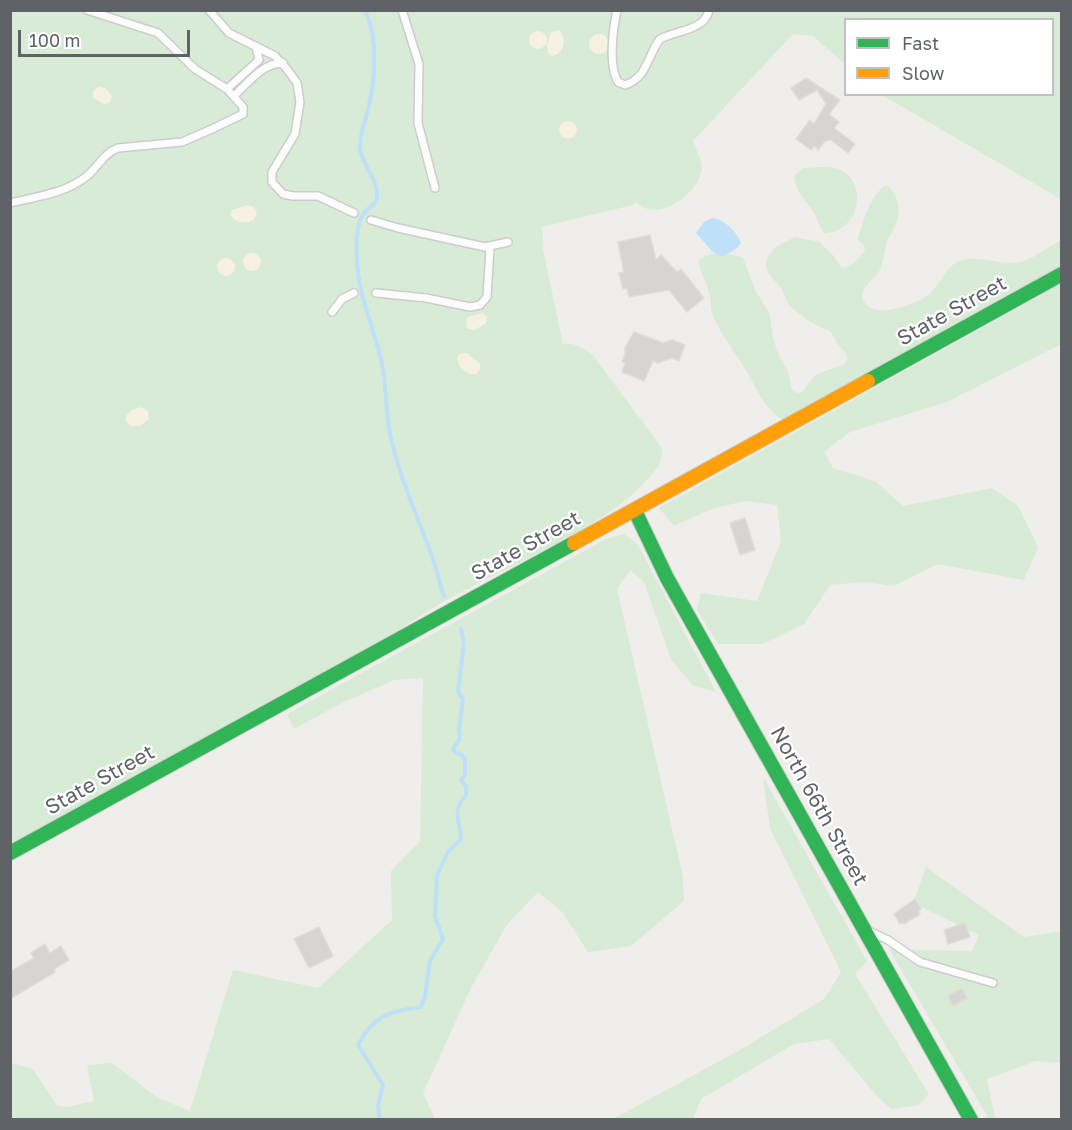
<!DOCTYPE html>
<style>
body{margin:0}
#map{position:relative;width:1072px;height:1130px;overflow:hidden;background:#efeeea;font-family:"Golos Text",sans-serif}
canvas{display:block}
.frame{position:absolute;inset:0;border:12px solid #5f6368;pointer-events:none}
.legend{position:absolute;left:844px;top:18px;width:210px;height:78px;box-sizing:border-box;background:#fff;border:2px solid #bfc1c3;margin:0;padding:8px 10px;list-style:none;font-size:18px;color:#5f6368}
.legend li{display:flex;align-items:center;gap:12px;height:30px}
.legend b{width:30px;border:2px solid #bfc1c3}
.scale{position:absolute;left:18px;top:30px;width:172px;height:27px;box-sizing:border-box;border:3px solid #5f6368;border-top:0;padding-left:8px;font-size:18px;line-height:21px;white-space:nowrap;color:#5f6368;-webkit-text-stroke:4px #fff;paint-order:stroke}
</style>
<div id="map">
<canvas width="1072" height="1130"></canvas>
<div class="frame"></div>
<ul class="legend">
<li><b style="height:8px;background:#30b455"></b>Fast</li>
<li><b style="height:8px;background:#ff9f0a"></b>Slow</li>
</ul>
<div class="scale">100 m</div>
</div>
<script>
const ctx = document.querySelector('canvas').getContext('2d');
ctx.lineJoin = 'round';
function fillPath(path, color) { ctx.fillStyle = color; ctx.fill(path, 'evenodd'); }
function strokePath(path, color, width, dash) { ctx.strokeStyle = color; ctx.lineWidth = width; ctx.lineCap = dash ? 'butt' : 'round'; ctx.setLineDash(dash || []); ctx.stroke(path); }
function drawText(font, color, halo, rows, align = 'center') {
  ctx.font = font + ' "Golos Text",sans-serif'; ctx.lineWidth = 4.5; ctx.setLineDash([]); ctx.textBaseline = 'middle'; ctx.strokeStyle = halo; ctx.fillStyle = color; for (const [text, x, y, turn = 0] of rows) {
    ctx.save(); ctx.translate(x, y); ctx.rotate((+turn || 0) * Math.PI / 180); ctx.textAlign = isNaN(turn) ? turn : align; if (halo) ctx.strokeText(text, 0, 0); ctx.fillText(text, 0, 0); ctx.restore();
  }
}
const green = new Path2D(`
 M11,11H1061V199L882,95L1052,94V20H846L845,64L813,36L793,34L693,141C696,149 702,160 702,167C700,190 670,214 648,209C643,208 640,205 636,202L633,205L541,227L543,234L542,245L563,344C574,342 582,348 592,354L662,448C662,456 661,462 656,469C623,516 530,557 479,583C449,598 419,615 392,635L11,848Z
 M803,168C814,168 829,165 840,170C867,181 862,232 824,233C820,228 819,222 815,215C808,201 795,193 794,176Z
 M886,185C899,193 902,213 895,226C893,232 889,236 887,242C884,252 884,264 878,273C872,282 856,290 865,303C875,319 917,304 928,295C939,287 943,271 954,264C973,251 1001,267 1021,262C1036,258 1048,246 1061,240V272L783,420C762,408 755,383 742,364C732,348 720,333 713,316C710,308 712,300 709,293C706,282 701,273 698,262C707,251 730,252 743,258L755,290L770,314L773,338L777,351L788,372L792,390L797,393L802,392L811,380L817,374L845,364L847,360L846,353L839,346L830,331L812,323L789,306L782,289L768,273L766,265L768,256L777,246L795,237L819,242L833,255L842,268C852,266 859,259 865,250L864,245L858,240V237C864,220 870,196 886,185Z
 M1061,284V344L947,402L850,432L824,452L833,468L875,481L903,506L992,488L1018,506L1038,547L1024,580L938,564L894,586L865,582L830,585L804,624L763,644H718L697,610L701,593L757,601L781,541L777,505L745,501L711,509L674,526L659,508Z
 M624,534L638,545L716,692L692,685L671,659L644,582L630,570L617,589L683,877L684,901L631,946L588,952L562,912L538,892L506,926L471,988L423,1093L435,1119H11V1063L33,1069L57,1106L68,1107L94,1101L87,1065L112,1063L158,1098L190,1111L233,970L318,988L392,920L391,871L420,841L423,678L394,680L342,703L294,729L287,714L606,539Z
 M763,777L867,961L855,974L929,1094L919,1105L891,1109L875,1094L829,1039L794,1044L701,1099L693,1119H613L740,1050L824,999L841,972L770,828Z
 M926,867L1024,937L1061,931V1063L1036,1061L987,1079L995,1119H989L889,949L972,951L979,935L913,903Z`);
const sand = new Path2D(`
 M559,30C567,38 565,54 552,56L548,53L547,45L551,32Z
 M529 40a9 9 0 1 1 18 0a9 9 0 1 1-18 0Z
 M589 44a10 10 0 1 1 20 0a10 10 0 1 1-20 0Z
 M98,87C105,86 109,91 112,97L110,102L104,104L93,98V92Z
 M559 130a9 9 0 1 1 18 0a9 9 0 1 1-18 0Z
 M248,205L254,207L257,213L254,220C245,224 234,223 230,214L232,210Z
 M243 262a9 9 0 1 1 18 0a9 9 0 1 1-18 0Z
 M217 267a9 9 0 1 1 18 0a9 9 0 1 1-18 0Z
 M483,313L487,318L486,323L475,330L467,329L466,321L468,317Z
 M461,353H467L480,364V369L477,374C467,376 457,367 457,357Z
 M141,407L148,411L149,419L140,426H130L126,421V416L132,410Z`);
const water = new Path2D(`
 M713,218C725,220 737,232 741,243L737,248L722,257L713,252L696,233L704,222Z`);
const stream = new Path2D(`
 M364,10C379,35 375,82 368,109C365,122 359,136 360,149C362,165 378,179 377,196C377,205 369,206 364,213C356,225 356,244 357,258C357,294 375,329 382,364C386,385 386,407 389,428C397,473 417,514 432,557C437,570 439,583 444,596
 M380,1120L378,1106L383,1085L358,1045C373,1016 389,1011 421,1007L425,997L430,961L443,939L435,916L437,875L448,852L461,839C460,820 451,811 466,796V787L461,780L465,775V759L461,754L455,753L453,749L460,738L459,730L463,699L458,692L464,642L461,629`);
const building = new Path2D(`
 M806,78L840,100L829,114L839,122L834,128L855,144L848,153L831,140L825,141L818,150L814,146L811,150L796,139L810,120L814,124L826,104L817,90L799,100L791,88Z
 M650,235L656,260L661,255L677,272L681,269L704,298L687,312L669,290L629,297L627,288L623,289L619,273L624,272L618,242Z
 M634,332L663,343L672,340L685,345L679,361L672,358L658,363L653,361L644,381L622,372L625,363L622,362L626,351L624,350Z
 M745,518L755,550L740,555L730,523Z
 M915,899L921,909L918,911L920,914L904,924L903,922L900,924L894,914Z
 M965,923L970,937L948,944L944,930Z
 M319,927L333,956L309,968L294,939Z
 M45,944L50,953L61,946L69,960L54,969L55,972L10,999V972L34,958L31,953Z
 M962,988L967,998L953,1006L948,996Z`);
const lane = new Path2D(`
 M209,10L229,33L275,56L287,69L297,83L300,102L295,134L272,172V182L283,194L293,196H318L354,213
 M402,10L419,64L418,123L435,188
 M617,10C613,29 608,65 618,82L625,85C648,77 647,56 660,39C676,30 705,31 709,10
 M227,89L259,60L256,46
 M234,96C248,83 262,63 283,63
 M10,203C35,197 67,193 87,176C98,167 104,153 118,148L182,142L212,129L243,114V107L227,89L195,69L158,33L87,10
 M371,220L398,228L485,247L508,242
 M376,293L426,298L470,307L480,305L487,297L490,247
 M332,312L342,299L354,293
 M871,932L888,940L920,962L993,983`);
const fast = new Path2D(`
 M868,381L1062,274
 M635,511L667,578L971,1120
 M10,853L574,543`);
const slow = new Path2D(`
 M574,543L868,381`);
const streetNames = [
 ["State Street",952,311,-29],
 ["State Street",526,546,-29],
 ["State Street",100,780,-29],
 ["North 66th Street",819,806,61]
];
fillPath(green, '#d8ebd6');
fillPath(sand, '#f6f1e1');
fillPath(water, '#bfe0f9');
strokePath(stream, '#bfe0f9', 4);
fillPath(building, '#d6d5d3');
strokePath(building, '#deddd9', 1.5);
strokePath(lane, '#cbcccc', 10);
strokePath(fast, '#cacacb', 16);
strokePath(slow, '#cacacb', 16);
strokePath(lane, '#fdfcfc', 7);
strokePath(fast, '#30b455', 14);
strokePath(slow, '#ff9f0a', 14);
drawText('21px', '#5f6368', '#fff', streetNames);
</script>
